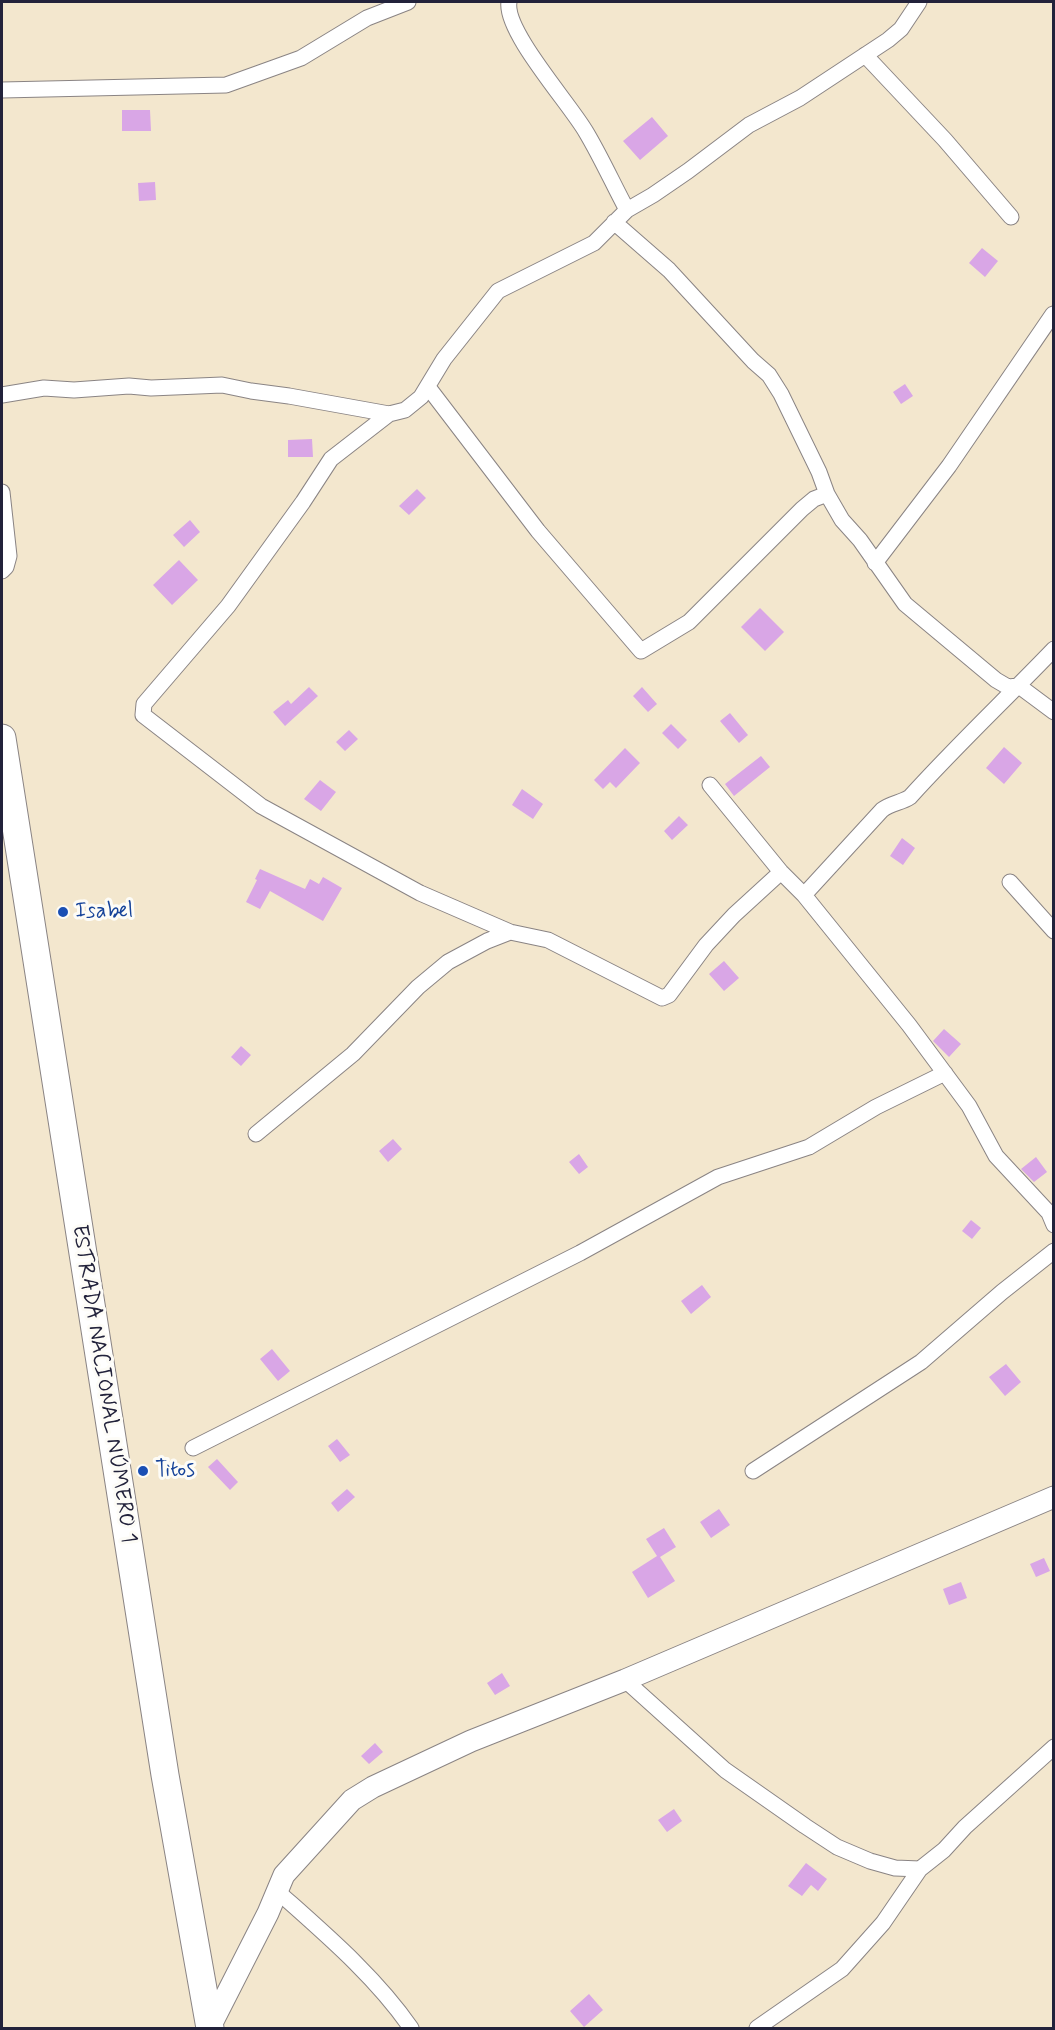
<!DOCTYPE html>
<meta charset="utf-8">
<style>
body{margin:0}
#map{position:relative;width:1055px;height:2030px;overflow:hidden;background:#f3e7ce;font-family:Mynerve,sans-serif}
canvas{display:block}
.frame{position:absolute;inset:0;border:3px solid #22223b;pointer-events:none}
</style>
<div id="map">
<canvas width="1055" height="2030"></canvas>
<div class="frame"></div>
</div>
<script>
const ctx = document.querySelector('canvas').getContext('2d');
ctx.lineJoin = 'round';
function fillPath(path, color) { ctx.fillStyle = color; ctx.fill(path, 'evenodd'); }
function strokePath(path, color, width, dash) { ctx.strokeStyle = color; ctx.lineWidth = width; ctx.lineCap = dash ? 'butt' : 'round'; ctx.setLineDash(dash || []); ctx.stroke(path); }
function drawText(font, color, halo, rows, align = 'center') {
  ctx.font = font + ' Mynerve,sans-serif'; ctx.lineWidth = 6; ctx.setLineDash([]); ctx.textBaseline = 'middle'; ctx.strokeStyle = halo; ctx.fillStyle = color; for (const [text, x, y, turn = 0] of rows) {
    ctx.save(); ctx.translate(x, y); ctx.rotate((+turn || 0) * Math.PI / 180); ctx.textAlign = isNaN(turn) ? turn : align; if (halo) ctx.strokeText(text, 0, 0); ctx.fillText(text, 0, 0); ctx.restore();
  }
}
const building = new Path2D(`
 M122,110H150L151,131H122Z
 M652,117L668,136L640,160L623,141Z
 M155,182L156,200L139,201L138,183Z
 M982,248L998,261L985,277L969,263Z
 M905,384L913,396L901,404L893,392Z
 M312,439L313,457H288V440Z
 M417,489L426,498L409,515L399,506Z
 M190,520L200,532L184,547L173,535Z
 M179,560L198,580L172,605L153,585Z
 M760,608L784,632L765,651L741,627Z
 M309,687L318,696L285,726L273,712L288,700L291,704Z
 M642,687L657,704L648,712L633,696Z
 M730,713L748,735L739,743L720,721Z
 M671,724L687,740L678,749L662,733Z
 M349,730L358,739L345,751L336,742Z
 M1004,747L1022,763L1004,784L986,768Z
 M625,748L640,763L616,788L610,782L603,789L594,780Z
 M761,756L770,767L734,796L725,784Z
 M320,780L336,792L321,811L304,799Z
 M522,789L543,804L533,819L512,805Z
 M679,816L688,825L672,840L664,831Z
 M902,838L915,848L903,865L890,856Z
 M260,869L305,889L310,879L319,884L323,877L342,888L323,921L270,891L260,909L246,902L257,880L255,879Z
 M724,961L739,978L724,991L709,974Z
 M944,1029L961,1044L949,1057L933,1041Z
 M241,1046L251,1055L241,1066L231,1057Z
 M393,1139L402,1149L388,1162L379,1151Z
 M579,1154L588,1167L579,1174L569,1162Z
 M1036,1157L1047,1172L1034,1182L1021,1169Z
 M971,1220L981,1228L972,1239L962,1231Z
 M702,1285L711,1297L691,1314L681,1301Z
 M272,1349L290,1371L278,1381L260,1359Z
 M1006,1364L1021,1382L1005,1396L989,1377Z
 M337,1439L350,1455L340,1462L328,1446Z
 M217,1459L238,1482L230,1490L208,1467Z
 M347,1489L355,1497L338,1512L331,1503Z
 M719,1509L730,1525L711,1538L700,1522Z
 M664,1528L676,1547L660,1557L675,1581L648,1598L632,1572L657,1556L646,1539Z
 M1044,1558L1050,1571L1036,1577L1030,1564Z
 M961,1582L967,1598L949,1605L943,1589Z
 M502,1673L510,1686L495,1695L487,1683Z
 M375,1743L383,1752L369,1764L361,1756Z
 M674,1809L682,1821L667,1832L658,1820Z
 M806,1863L827,1879L818,1891L811,1885L802,1896L788,1886Z
 M589,1994L603,2010L584,2027L570,2011Z`);
const street = new Path2D(`
 M509,2C504,31 570,104 586,132C601,157 613,184 627,210
 M865,55L945,140L1011,217
 M2,90L226,85L301,58L367,18L408,2
 M614,222L669,270L753,361L769,375L781,394L819,472L827,494L842,520L860,540L905,604L996,680L1008,687L1019,686L1054,712
 M428,387L538,531L641,651L689,622L802,509L814,499L827,494
 M2,395L44,388L74,390L129,386L151,388L222,385L251,391L289,396L389,414L405,410L421,397L444,359L498,291L594,243L627,210L653,195L688,171L749,125L800,98L888,40L901,29L919,2
 M389,414L331,459L303,502L228,606L144,704L143,715L261,806L420,893L510,932L548,940L662,998L669,995L706,945L734,915L781,872
 M2,492L9,556L6,567L2,571
 M875,563L949,466L1053,314
 M710,785L781,872L804,895L909,1025L969,1106L996,1156L1049,1213L1054,1225
 M1010,882L1054,931
 M804,895L882,810C891,803 901,803 910,797C956,746 1006,699 1054,649
 M256,1134L353,1054L418,987L448,962L487,941L510,932
 M193,1448L580,1253L718,1177L809,1147L876,1107L945,1073
 M753,1471L921,1362L1002,1292L1054,1251
 M625,1680L725,1770L805,1826L837,1847L870,1861L895,1868L920,1869
 M277,1891C324,1933 375,1976 411,2028
 M757,2028L842,1969L883,1923L920,1869L944,1850L965,1827L1054,1747`);
const secondary = new Path2D(`
 M210,2027L268,1913L284,1875L352,1800L373,1787L471,1741L625,1680L1054,1497`);
const highway = new Path2D(`
 M2,738L165,1775L210,2028`);
const markers = [
 [63,912,6,"#1a4fb4"],
 [143,1471,6,"#1a4fb4"]
];
const transitNames = [
 ["Isabel",75,912],
 ["Titos",155,1471]
];
const streetNames = [
 ["ESTRADA NACIONAL NÚMERO 1",103,1384,81]
];
fillPath(building, '#d9a6e6');
strokePath(street, '#8a8484', 17);
strokePath(secondary, '#8a8484', 23);
strokePath(highway, '#8a8484', 29);
strokePath(street, '#fff', 15);
strokePath(secondary, '#fff', 21);
strokePath(highway, '#fff', 27);
for (const [x, y, r, color] of markers) { const dot = new Path2D(); dot.arc(x, y, r, 0, 2 * Math.PI); ctx.fillStyle = color; ctx.fill(dot); strokePath(dot, '#fdfcf7', 2); }
drawText('22px', '#164399', '#fdfcf7', transitNames, 'left');
drawText('22px', '#22223b', '#fdfcf7', streetNames);
</script>
